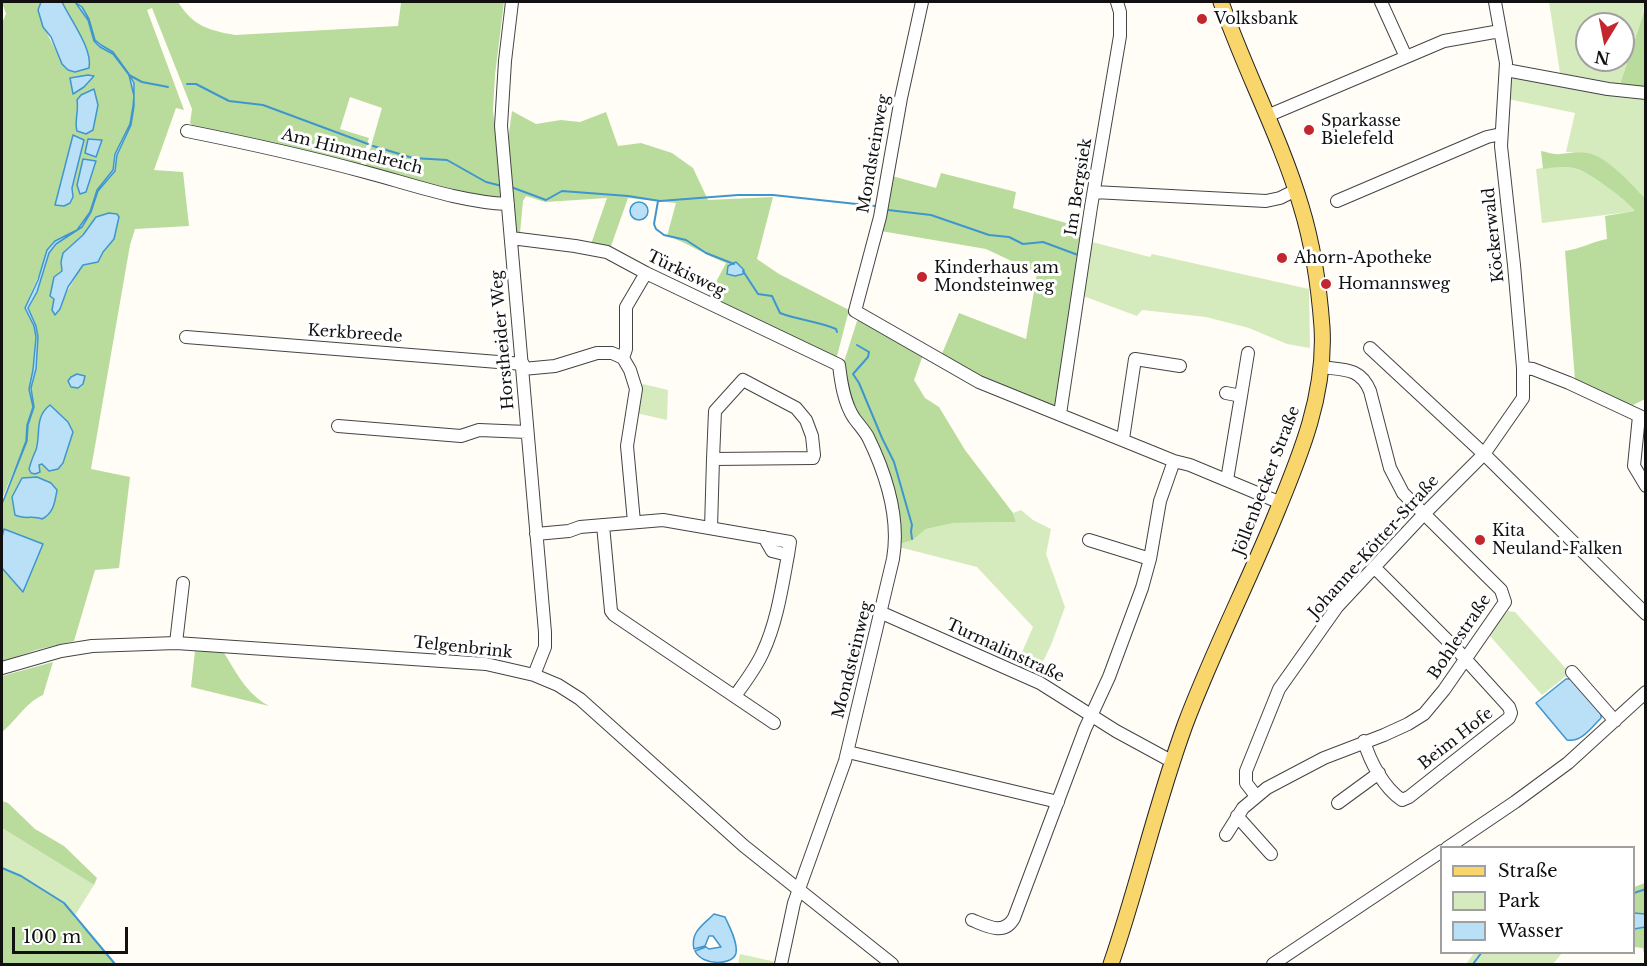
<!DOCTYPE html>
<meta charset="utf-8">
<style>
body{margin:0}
#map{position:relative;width:1647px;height:966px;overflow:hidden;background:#fffdf5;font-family:"Libre Baskerville",serif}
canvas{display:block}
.frame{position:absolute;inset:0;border:3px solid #111;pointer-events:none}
.legend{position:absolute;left:1440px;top:846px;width:195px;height:108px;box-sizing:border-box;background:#fff;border:2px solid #a0a0a0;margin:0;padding:8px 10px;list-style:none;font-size:18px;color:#111}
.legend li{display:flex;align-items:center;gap:12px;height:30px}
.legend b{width:30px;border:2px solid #a0a0a0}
.north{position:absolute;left:1575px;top:12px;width:60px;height:60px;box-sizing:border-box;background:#fff;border:2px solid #a0a0a0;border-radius:50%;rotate:190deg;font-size:16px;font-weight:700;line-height:24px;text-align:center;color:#111}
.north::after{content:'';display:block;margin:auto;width:21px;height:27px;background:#c4262e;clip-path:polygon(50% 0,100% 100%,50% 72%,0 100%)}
.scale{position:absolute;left:12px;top:927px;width:116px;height:27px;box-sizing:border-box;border:3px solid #111;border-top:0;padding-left:8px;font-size:18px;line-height:21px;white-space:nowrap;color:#111;-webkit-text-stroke:4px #fff;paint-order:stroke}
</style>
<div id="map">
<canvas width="1647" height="966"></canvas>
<div class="frame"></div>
<ul class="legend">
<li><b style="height:8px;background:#f9d66b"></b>Straße</li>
<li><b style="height:16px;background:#d5ebbd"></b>Park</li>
<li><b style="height:16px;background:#b9e0f7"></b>Wasser</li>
</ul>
<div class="north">N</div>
<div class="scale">100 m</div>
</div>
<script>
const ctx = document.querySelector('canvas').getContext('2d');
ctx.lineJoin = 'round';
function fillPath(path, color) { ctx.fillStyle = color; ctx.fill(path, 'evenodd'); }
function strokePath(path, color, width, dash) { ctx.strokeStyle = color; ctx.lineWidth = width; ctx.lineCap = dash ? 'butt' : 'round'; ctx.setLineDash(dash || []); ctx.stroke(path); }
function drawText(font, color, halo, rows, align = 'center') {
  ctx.font = font + ' "Libre Baskerville",serif'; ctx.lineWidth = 6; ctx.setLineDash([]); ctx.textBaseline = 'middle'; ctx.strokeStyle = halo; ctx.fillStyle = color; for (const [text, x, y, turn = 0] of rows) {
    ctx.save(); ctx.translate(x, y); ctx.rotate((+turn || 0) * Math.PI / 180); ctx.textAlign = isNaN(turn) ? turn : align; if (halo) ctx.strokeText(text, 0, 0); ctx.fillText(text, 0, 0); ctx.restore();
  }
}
const green = new Path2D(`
 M1549,2H1645L1642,18L1620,84L1560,73ZM1587,24H1623V60H1587Z
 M1516,77L1619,96L1645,98V198C1624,177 1598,152 1566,152L1575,113L1508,99L1511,79Z
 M1557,166C1563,167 1570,167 1576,169C1589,172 1627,200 1636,211L1542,223L1536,169Z
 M1092,242L1150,257L1152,254L1309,289L1310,348L1287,344L1249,328L1206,317L1142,310L1137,316L1083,296Z
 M643,384L668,390L667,420L636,413L640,387Z
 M1021,510L1033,520L1051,529L1046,554L1065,607L1051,645L1036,676L1016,666L1033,627L977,567L899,547L900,544L913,540L926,529L954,523L1016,522L1013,513Z
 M1508,611L1515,612L1570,673L1542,695L1490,636V632Z
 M2,828L94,885L74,917C59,894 27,879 2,869Z
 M1474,953V952L1562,953L1553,964H1466Z
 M740,954L776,962V964H738Z`);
const forest = new Path2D(`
 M2,2H41C40,3 38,9 38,11C39,19 62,64 68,70L87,50L62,2H75L88,20L94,41L100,47L113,54L129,75L134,96L130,124L115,154L113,170L97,191L90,212L81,226L70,235L55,241C44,263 34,285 25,308L34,326L36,337L33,370L29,388L33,407L27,425L26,441L2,499V23L6,14ZM88,75L93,77L84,87L71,88V78ZM73,136L84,141L72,188L73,197L55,205ZM83,160L96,162L86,192L77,185Z
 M77,2H178C193,26 208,30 235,35L398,26L401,3L413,2H504L495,75L493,110L502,192L498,200L365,167L382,108L350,97L340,129L369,138L360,166L329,156L193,126L190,123L192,109L152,8L147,10L184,110L176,108L154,170L183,172L189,226L135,229L130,245L91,469L130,477L119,568L95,570L74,641L36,650L2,662V504L27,441L28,425L34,407L31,388L36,369V326L28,308L37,292L49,253L56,244L82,227L91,212L98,191L115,171L117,155L131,125L134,106V83L129,74L113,52L101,45L95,40L89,19ZM119,217L114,239L103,252L98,262L83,264L64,297L53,301L54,299L50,296L54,277L62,271L61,262L63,253L69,247L89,229Z
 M1645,7V87L1620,84L1642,18Z
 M512,111L536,124L561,120L580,122L606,112L618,146L641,143L672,153L693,168L708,200L773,197L757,259L779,274L849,310L837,356L832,358L707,299L726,263C705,255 688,243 667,236L676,203L628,198L611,246L591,244L607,198L545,202L526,196L523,201L520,233L514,231L506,154Z
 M1541,151C1547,152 1554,155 1560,154C1569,153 1578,152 1587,153C1606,155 1632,185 1645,198V399L1631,406L1575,380L1565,251C1580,249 1592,242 1607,239L1605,216L1635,211C1627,200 1590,173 1577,169C1566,166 1554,167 1543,169Z
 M941,173L1016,192L1013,208L1084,228L1058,403L1053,407L975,376L941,356L959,313L1026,339L1037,273L986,249L881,231L892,176L936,188Z
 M860,320L923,355L914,380L925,398L939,407L965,450L1013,513L1016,522L954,523L926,529L913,540L900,544L893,495L850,404L843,365L857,321Z
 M195,651L224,653C238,675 246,693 269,706L191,687Z
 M53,662L43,695C25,703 17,720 2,732V676Z
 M2,801L8,803L35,829L64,846L97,878L94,885L2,828Z
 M2,869L22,877L67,906L74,917L116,964H2Z
 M1645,883V914L1634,913V887Z
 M1639,927H1645V959L1643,948L1634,947V929Z`);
const water = new Path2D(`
 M41,2H62C70,19 93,49 89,68L75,72L68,70L62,64L51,37L43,27L38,10Z
 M75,2L82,7L89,19L95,40L101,45L113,52L129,74L134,83V106L131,125L117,155L115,171L98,191L91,212L82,227L56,244L49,253L37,292L28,308L36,326L38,337L36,369L31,388L34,407L28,425L27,441L2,504L26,441L27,425L33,407L29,389L33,370L36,337L34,326L25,308L38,280L47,250L55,241L77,230L90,212L97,190L113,170L115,154L130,124L133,106L134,96L129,75L113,54L100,47L94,41L88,20Z
 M88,75L94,76L84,87L73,94L70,78Z
 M94,89L98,105L93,130L86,134L77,131C74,122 79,111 77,100L81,95Z
 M73,135L84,140L72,188L73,197L70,203L64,206L55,205Z
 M88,139L102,140L96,157L85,153Z
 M83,159L96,161L86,192L80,194L77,185Z
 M630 211a9 9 0 1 1 18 0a9 9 0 1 1-18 0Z
 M109,213L117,214L119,217L114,239L103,252L98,262L83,265L68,287L60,309L55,315L52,310L54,299L50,296L54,277L62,271L61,262L63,253L83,235L96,217Z
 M736,262L744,270L743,274L735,276L727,274L728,266Z
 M77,374L85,376L83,384L78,388L71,387L68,381L71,377Z
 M50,405L68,422L73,432L63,463L58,469L49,471L42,464L39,465L40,472L35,474L31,473L29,469C31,462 33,456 36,450C41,434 34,417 50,405Z
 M37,477L51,483L57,490C55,501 54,513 42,519C33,515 25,520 15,515L12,497L22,478Z
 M4,529L43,544L23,592L2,568V537Z
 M1566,679H1572L1601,714V718C1592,727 1581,743 1567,740L1536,703Z
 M1634,913L1645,914V927L1634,929Z
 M714,914L725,917C729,926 738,942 736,953C733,966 702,966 695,951L706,947L709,949L721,947L713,936H709L705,946L694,949C690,932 703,925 714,914Z`);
const stream = new Path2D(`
 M129,75L142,82L168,87
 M187,84H196L229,101L263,105L368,144
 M373,146L413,158L447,160L486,182L502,186
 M511,187L546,200L562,191L628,196L660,201L738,195H773L875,206
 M658,201L654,224L656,229L664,235L686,240L706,253L734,264
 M888,210L931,215L989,235L1009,237L1023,244L1043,242L1078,255
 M743,271L758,294L772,296L780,313C798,320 817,321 836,329L837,332
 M857,345L869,352L868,357L853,374L859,383L882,438L894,462L912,525L911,531L912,539
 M2,868L21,876L64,903L115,964
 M1634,893L1646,889
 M1473,964L1482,952`);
const minor = new Path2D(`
 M512,2L505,61L501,126L545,632V647L534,675
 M922,2L901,98L880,217L855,311L979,382L1174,461L1190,465L1281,503
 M1381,2L1406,57
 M1506,70L1608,89L1646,93
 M1267,116L1444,41L1500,31
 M187,131C247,143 306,156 365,172C411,184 460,202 508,204
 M1094,192L1266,201L1280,198L1296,190
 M1337,201L1487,137L1501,134
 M511,238L575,246L607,252L646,273L839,365C841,382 844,403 854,418C859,425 864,430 868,437C886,474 900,519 893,559L845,761L794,903L781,964
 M186,337L523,364
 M1370,348L1484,454L1646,614
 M623,358L626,349V307L646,273
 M1523,368L1533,369L1569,383L1646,419
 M523,369L555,366L597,353H612L623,358L630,370L636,389L627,446L634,522
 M743,380L796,408L806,420L812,436L814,455L813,458L713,459L715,411Z
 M1226,393L1241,396L1248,353
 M1060,414L1091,207L1120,36V12L1117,2
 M1639,416L1634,466L1646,486
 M338,426L461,436L479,430L527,432
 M1123,439L1135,359L1180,366
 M1227,480L1241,396
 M603,525L611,611L614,615L774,723
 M711,528L713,459
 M536,534L569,531L580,527L663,520L790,542L788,555L772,551L764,537
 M1089,540L1150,559
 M882,613L1040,683L1116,731L1173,762
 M176,643L183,583
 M2,668L61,651L92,646L176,643L486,664L534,675L558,685L580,699L744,846L892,964
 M1572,672L1615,721
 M735,696C745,682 756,668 763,652C777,622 782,587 788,555
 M1364,741C1370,762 1384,788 1402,800L1409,797L1509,718L1511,713L1509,707L1459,652L1374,567
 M848,752L1058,802
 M1256,796L1246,783V771L1279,689L1337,607L1423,515L1484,454L1523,398V368L1514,265L1501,146L1506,63L1495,2
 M1338,803L1379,773
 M1237,816L1271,854
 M1226,835L1243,808L1267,788L1324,758L1384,735L1408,724L1424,714L1444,690L1505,602L1501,590L1403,493L1390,468L1370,391C1360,367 1343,370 1321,367
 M1447,848L1515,802L1568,763L1646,692
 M972,920C987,926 1004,936 1014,918L1085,729L1109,677L1142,588L1150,559L1160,501L1174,461
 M1273,964L1442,851`);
const major = new Path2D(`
 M1111,964C1138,886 1156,804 1185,725C1212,653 1247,585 1276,514C1301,454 1326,393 1322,327C1319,286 1313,245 1301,206C1280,136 1245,71 1221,2`);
const markers = [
 [1202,19,6,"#c4262e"],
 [1309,130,6,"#c4262e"],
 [1282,258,6,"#c4262e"],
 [922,277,6,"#c4262e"],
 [1326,284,6,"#c4262e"],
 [1480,540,6,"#c4262e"]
];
const poiNames = [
 ["Volksbank",1214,19],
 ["Sparkasse",1321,121],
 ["Bielefeld",1321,139],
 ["Ahorn-Apotheke",1294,258],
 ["Kinderhaus am",934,268],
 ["Mondsteinweg",934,286],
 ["Homannsweg",1338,284],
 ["Kita",1492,531],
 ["Neuland-Falken",1492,549]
];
const streetNames = [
 ["Am Himmelreich",352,152,14],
 ["Mondsteinweg",874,154,-80],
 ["Im Bergsiek",1079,187,-81],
 ["Köckerwald",1494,235,-96],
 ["Türkisweg",686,274,26],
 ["Kerkbreede",355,334,4],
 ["Horstheider Weg",503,340,-95],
 ["Jöllenbecker Straße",1267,481,-69],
 ["Johanne-Kötter-Straße",1374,547,-48],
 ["Bohlestraße",1460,637,-56],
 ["Telgenbrink",463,648,6],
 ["Turmalinstraße",1005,651,25],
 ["Mondsteinweg",853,660,-76],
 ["Beim Hofe",1456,739,-38]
];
fillPath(green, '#d5ebbd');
fillPath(forest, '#b9dc9c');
fillPath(water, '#b9e0f7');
strokePath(water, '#3f96cf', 1.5);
strokePath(stream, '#3f96cf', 2);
strokePath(minor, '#444', 14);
strokePath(major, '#222', 17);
strokePath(minor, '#fff', 12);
strokePath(major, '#f9d66b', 15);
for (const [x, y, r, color] of markers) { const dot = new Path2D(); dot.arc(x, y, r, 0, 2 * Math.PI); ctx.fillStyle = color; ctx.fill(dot); strokePath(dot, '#fff', 2); }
drawText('16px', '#111', '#fff', poiNames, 'left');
drawText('16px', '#111', '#fff', streetNames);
</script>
